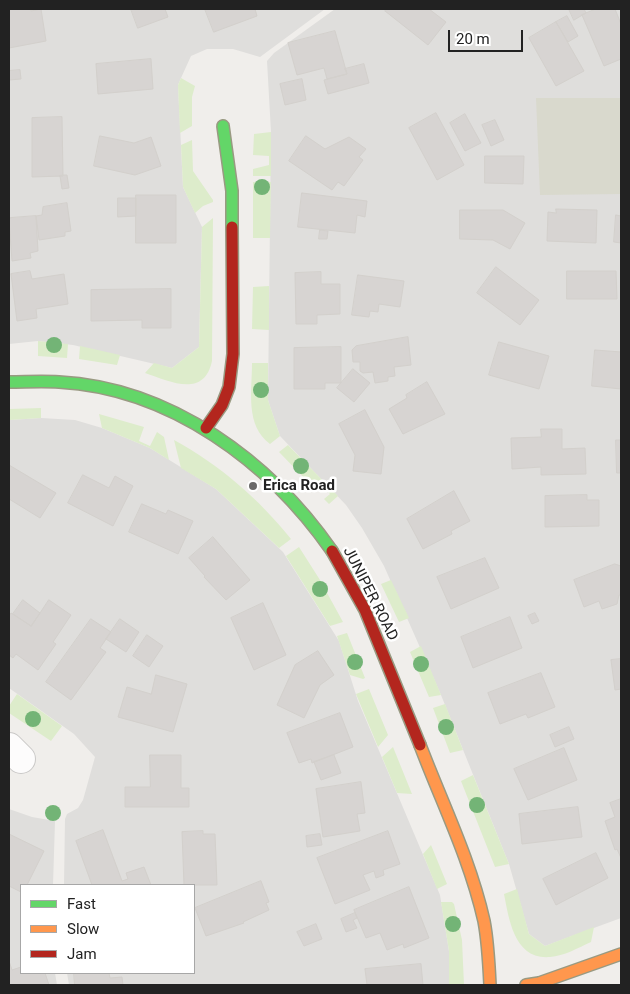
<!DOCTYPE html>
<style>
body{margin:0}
#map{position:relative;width:630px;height:994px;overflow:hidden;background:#f0eeeb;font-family:Roboto,sans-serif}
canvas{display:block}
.frame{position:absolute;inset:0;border:10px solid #222;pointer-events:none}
.legend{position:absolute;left:20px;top:884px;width:175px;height:90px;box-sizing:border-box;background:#fff;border:1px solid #a7a7a7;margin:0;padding:6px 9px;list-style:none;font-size:15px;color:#222}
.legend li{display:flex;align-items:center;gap:10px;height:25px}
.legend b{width:25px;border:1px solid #a7a7a7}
.scale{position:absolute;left:448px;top:30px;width:75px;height:22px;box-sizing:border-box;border:2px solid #222;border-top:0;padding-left:6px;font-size:15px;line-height:18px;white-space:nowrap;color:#222;-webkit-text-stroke:4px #fff;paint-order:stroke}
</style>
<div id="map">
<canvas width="630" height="994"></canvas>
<div class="frame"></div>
<ul class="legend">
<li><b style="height:6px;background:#63d668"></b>Fast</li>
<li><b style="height:6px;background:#ff974d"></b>Slow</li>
<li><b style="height:6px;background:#b3261e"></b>Jam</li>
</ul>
<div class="scale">20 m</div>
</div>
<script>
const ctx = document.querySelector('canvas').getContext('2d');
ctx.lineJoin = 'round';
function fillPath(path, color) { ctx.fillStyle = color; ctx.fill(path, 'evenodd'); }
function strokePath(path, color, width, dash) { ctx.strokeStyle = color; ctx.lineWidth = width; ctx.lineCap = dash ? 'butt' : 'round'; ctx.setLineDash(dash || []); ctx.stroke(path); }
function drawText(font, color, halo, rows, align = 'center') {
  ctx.font = font + ' Roboto,sans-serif'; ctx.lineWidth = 5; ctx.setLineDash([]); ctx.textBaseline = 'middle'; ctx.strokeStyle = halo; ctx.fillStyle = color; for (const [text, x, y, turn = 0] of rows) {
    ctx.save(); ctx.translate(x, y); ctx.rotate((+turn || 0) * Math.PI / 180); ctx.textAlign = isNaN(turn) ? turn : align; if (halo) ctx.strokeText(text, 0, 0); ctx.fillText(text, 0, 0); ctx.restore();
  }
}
const residential = new Path2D(`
 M9,9H325L260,57L233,49H207L191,56L181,78L178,85L183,187L202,227L199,347L172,368L73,345L38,341L9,344Z
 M335,9H621V918L545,946L529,934L509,864L441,695L384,566L362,528L346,505L280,436L268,400L271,132L267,61L274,53Z
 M41,418L75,420L102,428L150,448L216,489L283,552L339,641L358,701L440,895L449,951V985H69L67,973H194V885H64L65,819L67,814L78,808L83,800L95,757L74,734L9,688V420Z
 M9,809L32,817L55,821L53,885H21V973H55L57,985H9Z`);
const construction = new Path2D(`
 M536,98H621V194L540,195Z`);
const grass = new Path2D(`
 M181,78L195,86L192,97V126L180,133L178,85Z
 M271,132V176H253V169L269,165V156L253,155L254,134Z
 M192,140L193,171L213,200V202L203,206L195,213L183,187L181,145Z
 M253,182H271L270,238H253Z
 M213,218L212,361C204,399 169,381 145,373L154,363L172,368L199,347L202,227Z
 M269,286V330L252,329L253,287Z
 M38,341L68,344L67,358L38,356Z
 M80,346L120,355L117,365L79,359Z
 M252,363H268V400L280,436L270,444C245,425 252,392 252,363Z
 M41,408V418L9,420V409Z
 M99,414L144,427L139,441L150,446L157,432L164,437L169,460L150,448L102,428Z
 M174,440C220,465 259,499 291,539L279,548L216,489L181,468Z
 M288,445L338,496L329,504L324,499L330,494L319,482L313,487L279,452Z
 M299,547L320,580L343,622L330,626L286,556Z
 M391,580L409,618L399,622L381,584Z
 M347,633L365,678L363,679L350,675L337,636Z
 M421,646L441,695L429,697L410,652Z
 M369,689L388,735L378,747L356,694Z
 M17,694L62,726L51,741L9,713V706Z
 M445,704L463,750L450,753L433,708Z
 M393,747L412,794L397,793L382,757Z
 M473,775L509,864L495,867L461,781Z
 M431,845L447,884L437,889L423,854Z
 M517,889L529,934L545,946L594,927L591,942C578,948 564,956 550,957C514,960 509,919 504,894Z
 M441,902H452L454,904L462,940L464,985H449V951Z`);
const building = new Path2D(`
 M31,9V11L41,9L46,41L9,48V10Z
 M131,9H165L168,17L138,28Z
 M205,9H255L257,16L214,32Z
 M387,9H429L446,22L428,45L385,11Z
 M569,9H584L586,13L574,20Z
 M596,9H615L621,24V59L604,66L582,15Z
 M567,16L578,36L568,42L556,22Z
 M556,22L584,71L556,86L529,38Z
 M335,31L347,74L327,79L324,68L297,75L288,43Z
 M151,59L153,89L98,94L96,64Z
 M364,64L369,83L328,94L324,80L347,74L345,69Z
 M20,70L21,79L9,80V71Z
 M302,79L306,100L285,105L280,84Z
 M436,113L464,165L437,180L409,128Z
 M465,114L481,143L465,151L450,123Z
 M62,117L63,176L32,177V118Z
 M495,120L504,140L491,146L482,125Z
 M100,136L134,143L151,137L161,166L135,175L94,166Z
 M306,136L325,149L349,137L366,149L359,157L363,160L344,186L338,182L332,190L289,161Z
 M485,156H524L523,184L485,183Z
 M63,175H67L69,188L62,189L60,176Z
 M302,193L367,201L365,217L357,215L355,233L298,227Z
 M136,195H176V243H136Z
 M118,198H136V216L118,217Z
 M67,203L71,231L65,232V236L39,240L36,216L42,215L43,207Z
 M556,209L597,210L596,243L547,241L548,212L556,213Z
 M460,210H503L525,223L510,249L493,240L460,239Z
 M616,215L621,216V243L614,242Z
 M36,216L38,251L30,253L31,258L12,261L9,221L10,218Z
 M320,230L328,231L327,239H319Z
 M496,267L539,300L520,325L477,293Z
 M30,271L32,279L64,274L68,304L36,309L37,318L17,321L11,274Z
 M567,271H616L617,299H567Z
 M321,272V284H340V314L317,315V324H296L295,273Z
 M358,275L404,281L400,307L379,304L378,312L370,311L369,317L352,315Z
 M171,289V328H142V320L91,321V290Z
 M408,337L411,365L394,367L395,376L388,377V381L375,383L373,372L363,373L360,371V362H353L352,350L356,346Z
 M499,342L549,356L539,389L489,375Z
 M341,347V383H325V389H294V348Z
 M595,350L621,352V389L592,386Z
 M353,369L370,383L354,402L337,388Z
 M427,382L445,414L403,434L389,409L407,398L406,395Z
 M365,410L384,447L381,474L353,471L355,455L339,424Z
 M541,429H562V449L585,448L586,474L541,475V467L512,469L511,438L541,437Z
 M616,440H621V473H617Z
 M9,465L56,493L40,518L9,499Z
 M83,475L109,488L115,476L133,486L113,526L68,503Z
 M454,491L470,521L451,531L452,534L423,549L407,519Z
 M587,495V500H599V526L545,527V496Z
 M142,504L166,514L168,510L193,521L178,554L129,532Z
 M213,537L250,580L226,600L204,577L205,576L189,558Z
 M485,558L499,588L451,609L437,577Z
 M615,564L621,566V595H619L617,604L602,609L599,601L584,607L574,580Z
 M23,600L40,613L31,626L13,614Z
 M49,600L71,615L53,642L56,644L38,670L16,654L13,658L9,655V616L11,613L31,626Z
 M263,603L286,655L254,670L231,618Z
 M535,613L539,621L532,624L528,616Z
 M510,617L522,648L473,668L461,637Z
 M91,619L111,632L100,648L106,652L71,700L46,682Z
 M120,619L139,632L126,652L106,639Z
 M147,635L163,646L149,667L133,656Z
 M318,651L334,675L320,685L304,718L277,705L295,665Z
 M621,659V689L615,690L611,660Z
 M541,673L555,707L528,718L526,714L500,724L488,693Z
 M156,675L187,684L173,732L118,717L127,687L151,694Z
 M340,713L353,747L312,763L311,759L299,763L287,733Z
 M569,727L574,739L555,747L550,735Z
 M564,748L577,780L528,800L514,769Z
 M150,755H181V788H189V807H125V787H150Z
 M334,755L341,773L321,780L314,762Z
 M361,782L365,813L357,814L360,831L323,837L316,789Z
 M621,799V858L617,849L615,850L605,821L615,817L610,803Z
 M578,807L582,837L522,844L519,814Z
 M103,830L122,881L128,879L126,873L144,867L151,885H92L76,841Z
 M203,831V834H215L217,885H184L182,832Z
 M388,831L400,864L383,870L384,875L376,878L374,871L363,875L370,890L335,904L317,858Z
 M9,834L44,851L27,885H21V892L9,886Z
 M320,834L322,845L307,847L306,836Z
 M596,853L608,878L556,905L543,879Z
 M261,881L269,902L266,903L269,910L243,922L244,923L206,936L195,908Z
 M409,887L429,938L404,948L403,944L387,950L380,933L366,938L354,910Z
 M355,913L357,918L353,920L357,928L346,932L341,919Z
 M316,924L322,939L304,946L297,932Z
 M9,961L12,970L21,967V973H45L49,985H9Z
 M421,964L423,985H367L365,969Z
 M74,973H109L110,978L122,977L123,985H75Z`);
const street = new Path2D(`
 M9,747L21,759`);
const fast = new Path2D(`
 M223,126L232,191V227
 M9,382C25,382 42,381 59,382C171,388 270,462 332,551`);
const slow = new Path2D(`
 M420,745C442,803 470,859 484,921C488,942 489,964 490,985
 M526,985L539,983L621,954`);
const jam = new Path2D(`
 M206,428L222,405L229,387L233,354L232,227
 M332,551L365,610L420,745`);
const trees = [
 [262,187],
 [54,345],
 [261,390],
 [301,466],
 [320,589],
 [355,662],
 [421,664],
 [33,719],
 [446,727],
 [477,805],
 [53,813],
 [453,924]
];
const markers = [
 [253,486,5,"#6a6968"]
];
const poiNames = [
 ["Erica Road",263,486]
];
const streetNames = [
 ["JUNIPER ROAD",370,594,63]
];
fillPath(residential, '#dfdedc');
fillPath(construction, '#d9d9cd');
fillPath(grass, '#ddeccb');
fillPath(building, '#d7d4d2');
strokePath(building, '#d3d0cc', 1);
strokePath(street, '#c9c8c7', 30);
strokePath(fast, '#999a82', 14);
strokePath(slow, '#999a82', 14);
strokePath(jam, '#999a82', 14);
strokePath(street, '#fdfcfc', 28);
strokePath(fast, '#63d668', 11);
strokePath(slow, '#ff974d', 11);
strokePath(jam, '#b3261e', 11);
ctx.fillStyle = '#73b476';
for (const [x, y] of trees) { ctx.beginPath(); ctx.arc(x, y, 8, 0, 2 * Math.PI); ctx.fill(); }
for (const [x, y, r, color] of markers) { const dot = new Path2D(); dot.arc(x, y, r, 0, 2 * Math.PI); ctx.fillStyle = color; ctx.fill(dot); strokePath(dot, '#fff', 2); }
drawText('bold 15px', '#222', '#fff', poiNames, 'left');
drawText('15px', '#222', '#fff', streetNames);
</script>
